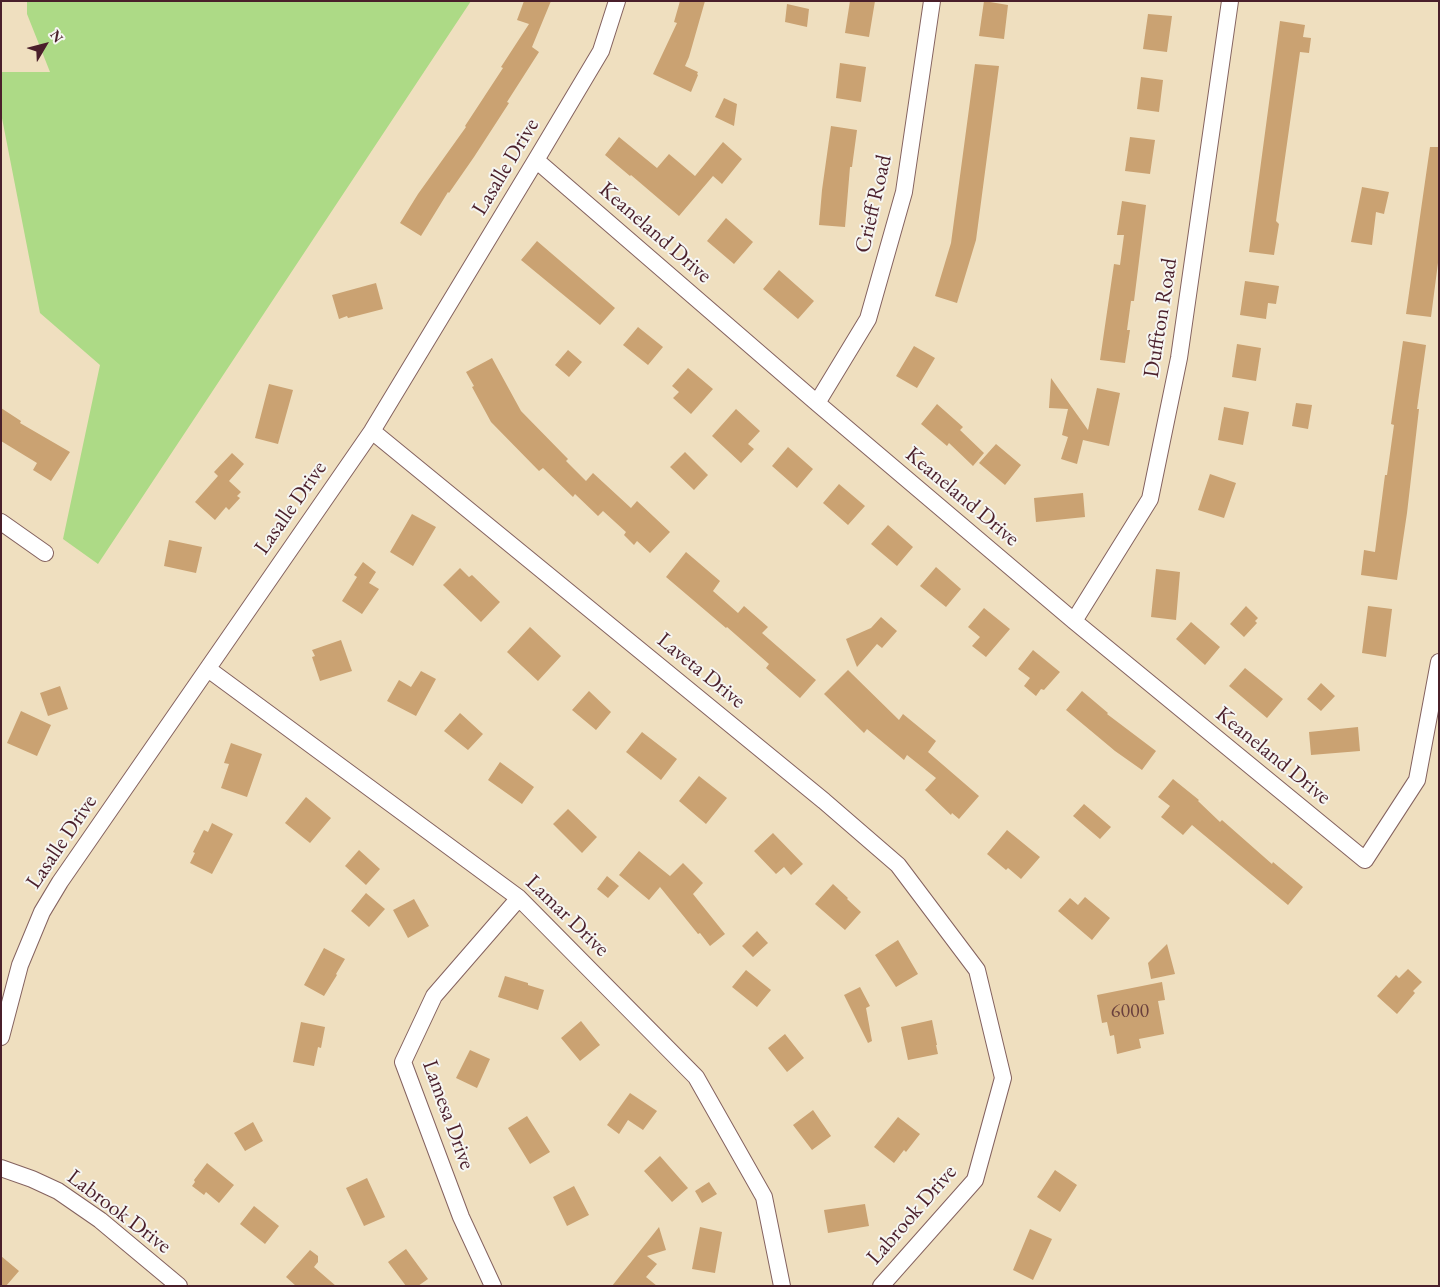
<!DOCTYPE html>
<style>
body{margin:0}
#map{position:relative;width:1440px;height:1287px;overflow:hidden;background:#efdfbf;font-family:"EB Garamond",serif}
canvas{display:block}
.frame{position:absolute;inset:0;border:2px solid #4a1f2b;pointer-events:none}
.north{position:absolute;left:20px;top:20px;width:50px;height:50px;-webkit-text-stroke:4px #f6f6f2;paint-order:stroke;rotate:53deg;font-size:14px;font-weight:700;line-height:20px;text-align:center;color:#4a1f2b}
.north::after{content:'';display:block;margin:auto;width:18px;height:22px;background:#4a1f2b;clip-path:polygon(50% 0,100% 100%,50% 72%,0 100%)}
</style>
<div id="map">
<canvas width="1440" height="1287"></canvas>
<div class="frame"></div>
<div class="north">N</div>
</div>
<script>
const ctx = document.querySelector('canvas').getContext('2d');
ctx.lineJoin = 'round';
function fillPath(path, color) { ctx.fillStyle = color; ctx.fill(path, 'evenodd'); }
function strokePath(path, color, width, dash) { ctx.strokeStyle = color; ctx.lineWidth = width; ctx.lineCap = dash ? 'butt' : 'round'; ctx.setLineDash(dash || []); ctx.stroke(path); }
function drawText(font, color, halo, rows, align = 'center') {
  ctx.font = font + ' "EB Garamond",serif'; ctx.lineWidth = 4; ctx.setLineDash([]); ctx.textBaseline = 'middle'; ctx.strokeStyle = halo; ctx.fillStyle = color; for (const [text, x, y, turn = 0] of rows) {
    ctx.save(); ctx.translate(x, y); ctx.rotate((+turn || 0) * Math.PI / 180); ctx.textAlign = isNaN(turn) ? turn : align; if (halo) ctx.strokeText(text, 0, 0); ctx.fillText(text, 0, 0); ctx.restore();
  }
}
const green = new Path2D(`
 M27,1H471L98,564L63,539L100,365L40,313L1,113V72H50L27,14Z`);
const building = new Path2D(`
 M524,1H551L532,47L539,52L507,102L509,103L474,157L449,193L448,192L421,236L400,223L418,194L466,127L465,126L503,68L501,67L529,24L517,20Z
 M680,1H705L689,57L685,66L698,72L697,74L698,75L691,92L653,74L677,23L674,22Z
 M850,1H875L869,37L845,33Z
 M984,1L1008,5L1004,39L979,36Z
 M787,4L809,9L807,27L785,22Z
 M1148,14L1172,16L1167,52L1143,49Z
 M1280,21L1305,25L1303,37L1311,38L1309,53L1300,52L1276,221L1279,224L1274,255L1249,252Z
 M840,63L866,67L861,102L836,98Z
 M975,64L999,66L976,240L957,303L935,296L951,243Z
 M1141,77L1163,80L1159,112L1137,109Z
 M724,98L737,104L734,126L715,117Z
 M831,126L857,130L852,167H850L845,227L819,225L822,190Z
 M619,137L657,168L669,154L695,176L723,142L742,159L722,184L713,176L679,216L631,175L630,176L605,155Z
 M1130,137L1155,140L1150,174L1125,171Z
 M1430,147H1439V255L1431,317L1406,314Z
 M1362,187L1389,192L1384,214L1376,212L1372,245L1351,242Z
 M1122,201L1146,205L1134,301H1131L1127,330H1130L1125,363L1100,360L1114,264L1120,265L1124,235H1117Z
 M726,218L753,242L734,264L707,241Z
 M537,241L615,308L600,325L521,260Z
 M779,270L814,301L798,319L763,289Z
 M1245,281L1279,286L1276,304L1268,303L1266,319L1240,315Z
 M376,283L383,309L348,318L347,316L339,319L332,295Z
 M638,327L663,347L648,365L623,345Z
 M1403,341L1426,345L1417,409H1419L1407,513L1397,580L1361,575L1364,550L1375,552L1385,475H1387L1394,425L1391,424Z
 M1237,344L1261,348L1256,381L1232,377Z
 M914,346L935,358L917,388L896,376Z
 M568,350L582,362L569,377L555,365Z
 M492,358L521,411L568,459L566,461L586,481L593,473L631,508L637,501L670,532L650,553L637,541L634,545L624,535L626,532L603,511L598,516L575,494L573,497L543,468L539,471L491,422L472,387L474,386L466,372Z
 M688,368L713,389L691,414L673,398L679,392L672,386Z
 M1051,378L1088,430L1097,388L1120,393L1109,446L1083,440L1077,464L1061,459L1068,437L1062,435L1068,409L1049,408Z
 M269,384L293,390L278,444L255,438Z
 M1296,403L1312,405L1308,429L1292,426Z
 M937,404L963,427L960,430L984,453L973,466L949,443L947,446L921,424Z
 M1224,407L1249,412L1243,445L1218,440Z
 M1,408L21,421L20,423L70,452L51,481L33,470L37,463L1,441Z
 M736,409L760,431L748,444L754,449L741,463L712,436Z
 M996,444L1021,465L1005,485L979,463Z
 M788,447L813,469L797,488L772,466Z
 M685,452L708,475L694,490L670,467Z
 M232,453L244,464L229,481L241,492L237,496L240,498L229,510L226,507L215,520L195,502L218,476L214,472Z
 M1210,474L1236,483L1224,518L1198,510Z
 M839,484L865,506L848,525L823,503Z
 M1083,493L1085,517L1036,522L1034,498Z
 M412,514L436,527L413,566L390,552Z
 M888,525L913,547L897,566L871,544Z
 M169,540L202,547L196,573L164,566Z
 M686,552L720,581L713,591L738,613L744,606L768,627L762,633L816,680L800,698L766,668L769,664L727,627L726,628L666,577Z
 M363,562L376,572L369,583L379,589L362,614L342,601L357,577L354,575Z
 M936,567L961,589L946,607L920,586Z
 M460,568L469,577L472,575L500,602L481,622L443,585Z
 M1156,569L1180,572L1176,620L1151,617Z
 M1246,606L1258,618L1255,621L1257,623L1244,637L1230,624Z
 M1368,606L1392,609L1386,657L1362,653Z
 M984,608L1010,629L986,657L972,646L980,637L968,627Z
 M881,617L897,631L882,648L877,644L857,667L846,639L871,628Z
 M1191,622L1220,647L1205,665L1176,639Z
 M530,627L561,656L538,681L507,652Z
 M341,640L352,671L320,681L312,657L315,656L312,650Z
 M1033,650L1060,672L1044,690L1041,689L1036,696L1024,686L1030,678L1018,669Z
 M1245,668L1283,699L1267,718L1229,686Z
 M848,670L899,720L903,714L936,741L928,752L979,796L959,819L952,813L951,815L925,790L936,778L907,755L904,760L867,729L864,733L824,694Z
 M421,671L436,679L416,716L387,701L399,680L411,687Z
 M1321,683L1335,696L1321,711L1307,699Z
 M60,686L68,709L48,716L40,693Z
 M589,691L611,712L596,730L572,710Z
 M1082,691L1108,713L1107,714L1156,751L1142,770L1115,751L1066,710Z
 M21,711L51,725L37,756L7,743Z
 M460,713L483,734L468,750L444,731Z
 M1358,727L1360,751L1311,755L1309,732Z
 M642,732L677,759L661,780L626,752Z
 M231,743L262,754L247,797L221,788L229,764L224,763Z
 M500,762L534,787L522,804L488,780Z
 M699,776L727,798L706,824L679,801Z
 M1173,779L1199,800L1198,801L1220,822L1222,820L1272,864L1273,862L1303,887L1288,905L1192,825L1183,835L1161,817L1170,806L1158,797Z
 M306,797L331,818L310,843L285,823Z
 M1084,804L1111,827L1100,839L1073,816Z
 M568,809L597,837L582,853L553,824Z
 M212,823L233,834L212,874L190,863L195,853L193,852L204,830L208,832Z
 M1007,830L1040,857L1021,879L1008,868L1006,870L987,854Z
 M773,833L803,864L791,875L784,867L776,874L754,851Z
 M359,850L380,869L366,885L345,866Z
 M639,851L670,876L683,863L703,883L693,894L725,934L710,946L700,933L698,934L660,887L649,900L619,875Z
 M607,876L619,886L608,898L597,889Z
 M833,884L848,898L847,899L861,912L845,930L815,904Z
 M366,893L385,909L369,927L351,911Z
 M1085,897L1110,918L1092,940L1058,911L1070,898L1078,905Z
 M414,899L429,926L408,938L393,910Z
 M757,931L768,943L753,957L742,946Z
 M898,940L918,974L896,987L875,955Z
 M1167,944L1175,974L1151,979L1148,963Z
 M324,948L345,959L336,974L337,975L324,996L304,985Z
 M1408,969L1422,982L1413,991L1415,993L1397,1014L1377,996L1396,975L1399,978Z
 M746,970L771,990L757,1007L732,987Z
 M505,976L528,983V985L544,990L538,1010L498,997Z
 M1162,982L1165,1000L1158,1001L1164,1034L1139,1039L1141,1048L1117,1054L1114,1035L1110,1036L1107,1022L1102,1023L1097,995Z
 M860,987L870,1006L866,1008L872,1041L868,1043L844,995Z
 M932,1020L937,1045H936L938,1054L908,1060L901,1027Z
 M581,1021L600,1045L580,1061L561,1038Z
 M301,1022L325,1027L321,1048L318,1047L314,1066L293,1062Z
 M785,1034L804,1058L787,1072L768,1048Z
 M470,1050L490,1059L477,1088L456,1078Z
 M630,1093L657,1111L643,1130L628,1120L619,1134L607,1125Z
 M813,1110L831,1136L812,1150L793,1125Z
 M527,1116L550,1152L530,1164L508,1128Z
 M898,1117L920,1134L906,1152L904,1150L894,1163L874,1147Z
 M253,1122L263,1141L245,1151L234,1133Z
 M660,1156L688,1188L672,1202L644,1171Z
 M207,1163L234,1185L219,1203L206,1192L204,1195L192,1186L195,1182L194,1180Z
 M1055,1170L1077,1185L1060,1212L1037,1197Z
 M367,1178L385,1217L364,1226L346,1188Z
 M709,1182L717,1194L702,1203L695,1191Z
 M574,1186L589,1215L567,1226L553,1197Z
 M865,1204L869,1226L828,1233L824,1210Z
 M254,1206L279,1226L265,1244L240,1224Z
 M659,1227L666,1250L647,1256L657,1264L646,1277L657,1286H612Z
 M700,1227L722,1232L715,1273L692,1269Z
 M1030,1229L1052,1239L1033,1280L1013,1270Z
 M406,1249L428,1279L418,1286H406L388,1262Z
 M310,1250L318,1256V1262L314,1267L336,1286H296L286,1277Z
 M1,1256L19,1271L6,1286H1Z`);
const street = new Path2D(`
 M536,160L817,403L1074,621L1365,860L1417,780L1439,662
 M817,403L868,319L904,192L932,1
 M372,431L824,801L898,865L977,970L1003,1078L975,1180L881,1286
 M1,522L45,553
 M1074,621L1150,499L1179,358L1230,1
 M208,669L519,898L696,1077L764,1197L782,1286
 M1,1037L20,965L42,912L60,882L372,431L536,160L601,51L617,1
 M1,1168L32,1179L58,1191L100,1220L179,1286
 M493,1286L461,1217L403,1062L434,996L519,898`);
const numberNames = [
 ["6000",1130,1012]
];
const streetNames = [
 ["Lasalle Drive",506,167,-59],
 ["Crieff Road",874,204,-77],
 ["Keaneland Drive",655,233,41],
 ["Duffton Road",1161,318,-81],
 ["Keaneland Drive",962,497,40],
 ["Lasalle Drive",291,508,-55],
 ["Laveta Drive",701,671,39],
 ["Keaneland Drive",1273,756,39],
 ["Lasalle Drive",62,842,-56],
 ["Lamar Drive",567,916,44],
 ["Lamesa Drive",448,1115,70],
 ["Labrook Drive",119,1212,37],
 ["Labrook Drive",912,1215,-49]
];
fillPath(green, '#adda86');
fillPath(building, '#caa272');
strokePath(street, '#84625f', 18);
strokePath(street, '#fff', 16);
drawText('20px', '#6a403d', null, numberNames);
drawText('22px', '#4a1f2b', '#f6f6f2', streetNames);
</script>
